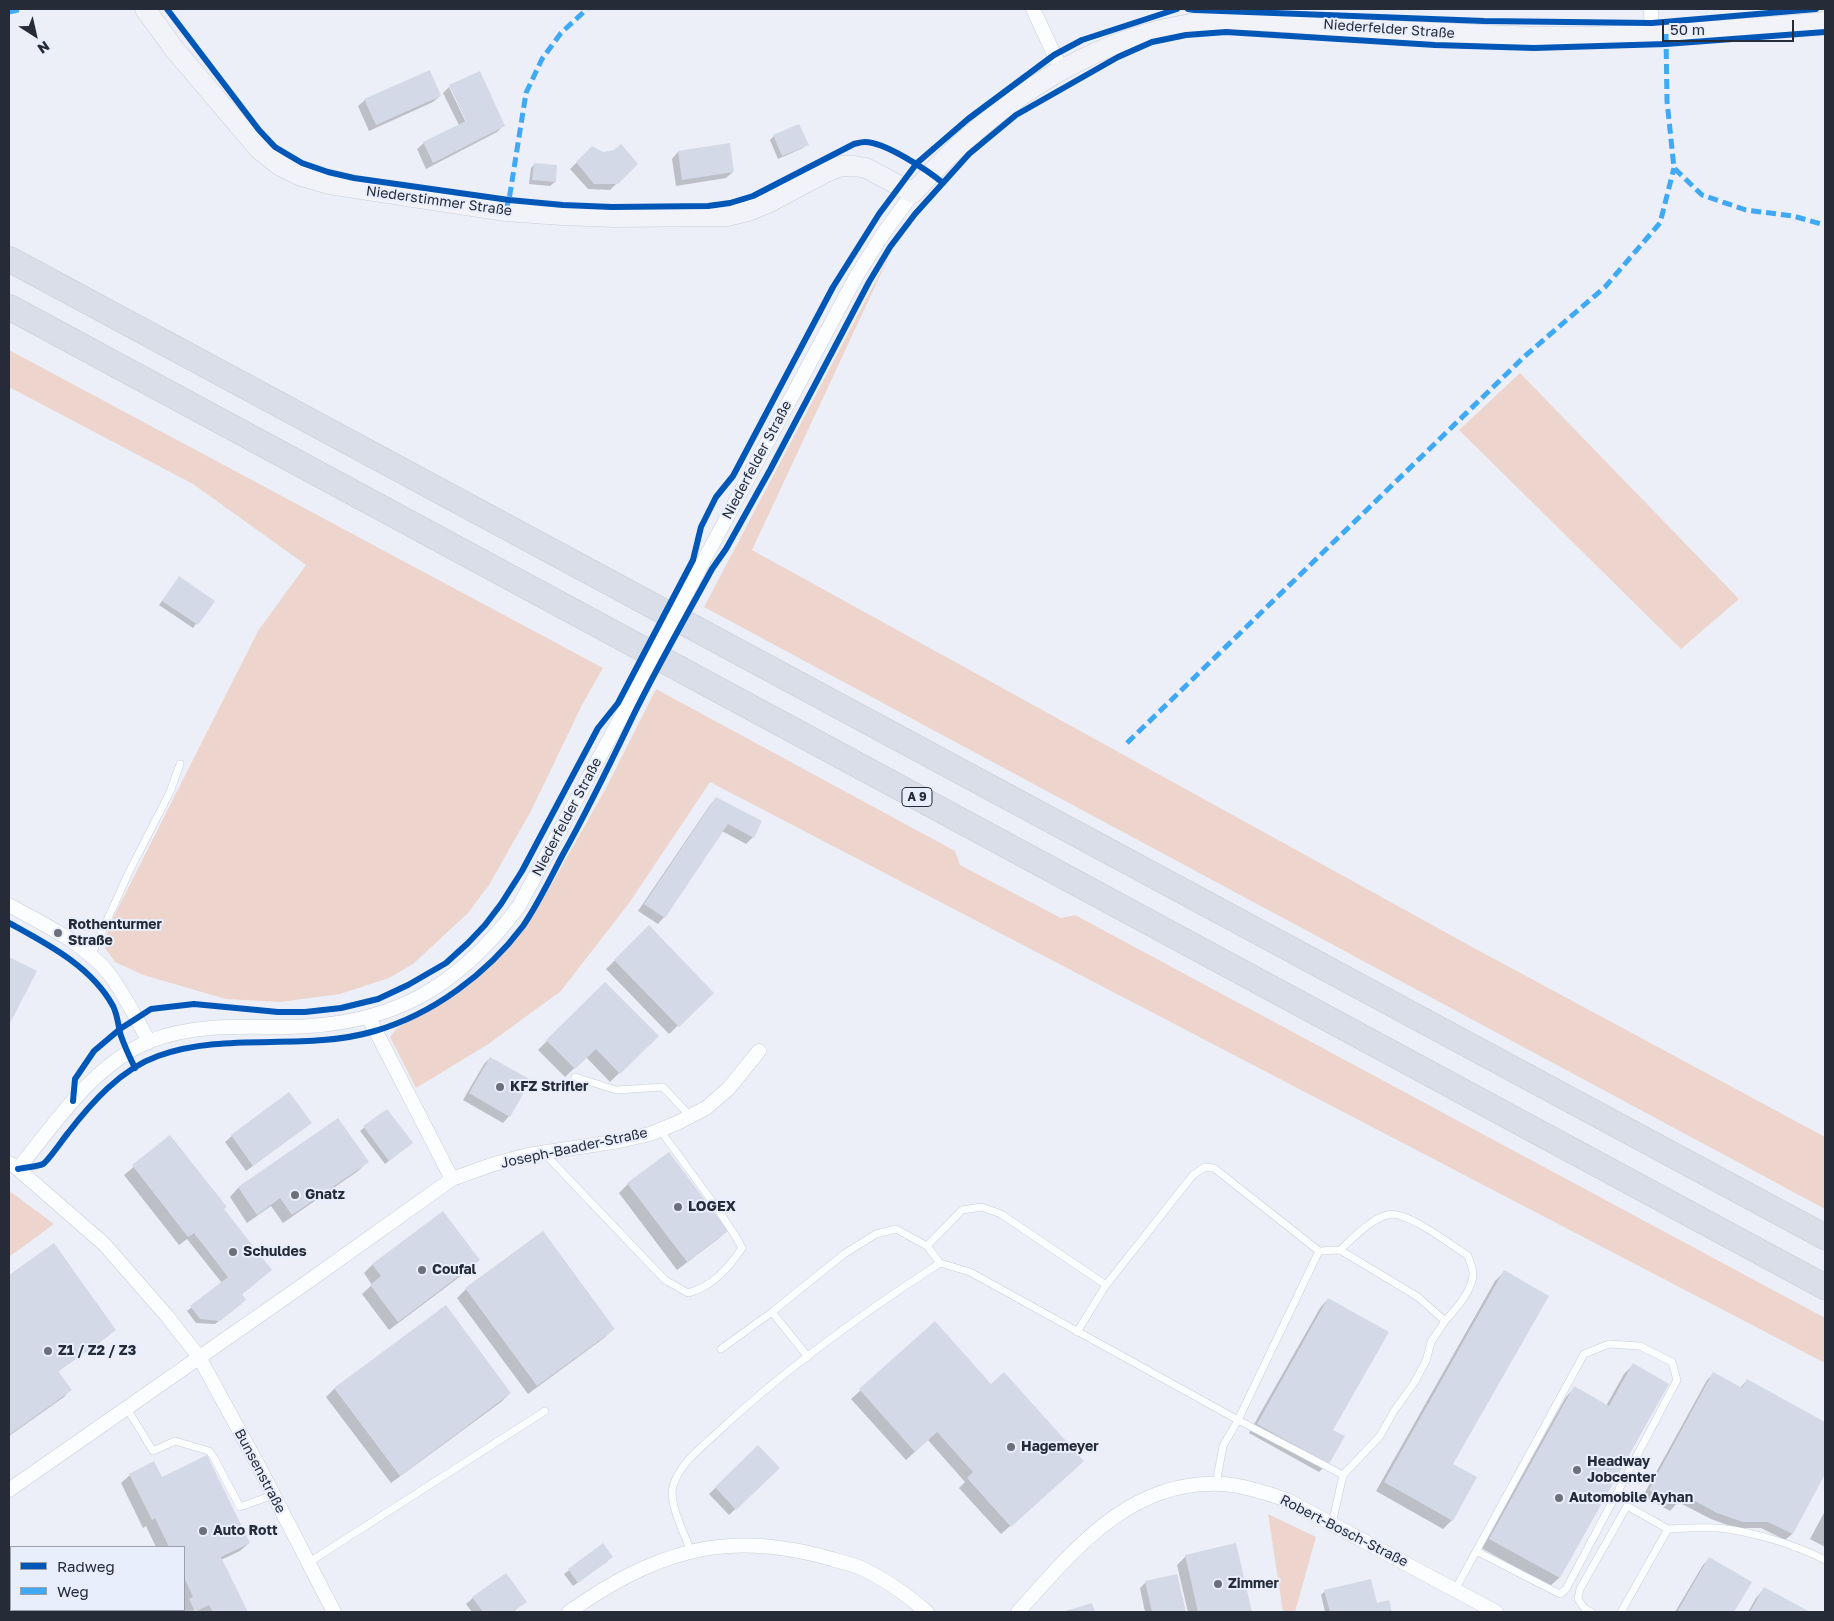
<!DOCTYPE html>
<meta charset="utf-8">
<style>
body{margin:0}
#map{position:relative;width:1834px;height:1621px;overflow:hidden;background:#eceff7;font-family:"Golos Text",sans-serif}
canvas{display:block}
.frame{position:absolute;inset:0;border:10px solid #262b38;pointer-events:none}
.legend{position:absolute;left:10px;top:1546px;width:175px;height:65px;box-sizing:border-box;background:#e8eefb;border:1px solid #9aa0ad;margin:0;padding:6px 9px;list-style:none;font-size:15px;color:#262b38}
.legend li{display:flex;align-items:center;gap:10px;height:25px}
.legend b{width:25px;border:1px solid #9aa0ad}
.north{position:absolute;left:10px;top:10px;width:50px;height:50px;-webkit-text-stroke:4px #e8eefb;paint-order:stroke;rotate:145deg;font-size:14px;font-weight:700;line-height:20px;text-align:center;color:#262b38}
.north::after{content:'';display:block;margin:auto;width:18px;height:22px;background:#262b38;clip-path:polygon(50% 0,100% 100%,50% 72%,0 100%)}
.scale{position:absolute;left:1662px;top:20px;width:132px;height:22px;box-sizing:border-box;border:2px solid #262b38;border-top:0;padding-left:6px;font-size:15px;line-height:18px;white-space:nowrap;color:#262b38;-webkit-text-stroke:4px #e8eefb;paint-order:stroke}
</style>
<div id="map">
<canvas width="1834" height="1621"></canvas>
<div class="frame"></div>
<ul class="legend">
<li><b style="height:6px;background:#0057b8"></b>Radweg</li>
<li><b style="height:6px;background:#3fa9f5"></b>Weg</li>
</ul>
<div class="north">N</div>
<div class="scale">50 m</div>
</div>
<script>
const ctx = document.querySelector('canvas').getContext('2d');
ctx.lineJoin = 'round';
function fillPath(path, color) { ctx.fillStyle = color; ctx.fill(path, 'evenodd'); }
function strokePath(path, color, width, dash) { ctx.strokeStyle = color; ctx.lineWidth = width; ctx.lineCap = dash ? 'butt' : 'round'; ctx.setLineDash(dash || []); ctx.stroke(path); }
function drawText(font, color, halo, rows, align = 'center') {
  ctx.font = font + ' "Golos Text",sans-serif'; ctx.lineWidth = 4; ctx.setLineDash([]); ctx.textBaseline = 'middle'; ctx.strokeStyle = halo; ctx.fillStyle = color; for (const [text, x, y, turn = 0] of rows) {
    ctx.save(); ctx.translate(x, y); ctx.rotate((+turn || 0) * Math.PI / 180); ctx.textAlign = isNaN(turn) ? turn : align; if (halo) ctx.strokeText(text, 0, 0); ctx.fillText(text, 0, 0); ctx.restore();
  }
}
const green = new Path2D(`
 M892,250L752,550L1474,948L1825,1137V1209L704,607Z
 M9,350L603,668L582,705L531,811L489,885L468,913L413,964L389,978L340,994L280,1002L226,999L143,975L115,962L105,948L108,928L258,631L306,565L193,484L9,387Z
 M1520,373L1739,599L1681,649L1459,430Z
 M656,689L955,851L960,865L1061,918L1075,915L1825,1318V1363L710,782L629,903L561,991L487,1045L416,1088L390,1037L397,1028L456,995L479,977L500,957L524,929L545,896L606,788Z
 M11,1192L54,1224L9,1257V1193Z
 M1268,1514L1316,1537L1295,1612H1283Z`);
const shadow = new Path2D(`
 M480,73L503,126L497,132L426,169L417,149L424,143L459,125L443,93L449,87L468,127L470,126L451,87H449Z
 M440,96L433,102L369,131L358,106L365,100Z
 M774,136L807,144L803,148L778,159L770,140Z
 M592,148L603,154L636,164L610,190L588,189L570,169Z
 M678,152L733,172L726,178L676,186L672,159Z
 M535,164L555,182L550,186L529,184L531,168Z
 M179,578L213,601L193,628L159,605Z
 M716,798L753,837L746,844L722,831L664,917L658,924L638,911L710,805Z
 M649,927L712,993L669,1034L606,969Z
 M9,958L35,972L9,1022Z
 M605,983L657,1036L610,1082L586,1057L565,1077L538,1050Z
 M490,1058L530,1081L509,1116L503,1123L463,1100L484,1064Z
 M387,1110L412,1143L385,1164L360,1131Z
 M338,1120L367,1162L358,1171L283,1223L271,1206L247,1223L230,1197L238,1188Z
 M310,1123L246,1171L225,1142L232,1136Z
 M170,1137L223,1209L271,1270L241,1295V1304L215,1324L196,1323L187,1311L222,1283L187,1239L179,1245L124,1175Z
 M669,1154L727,1231L718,1239L677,1270L619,1193L628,1184Z
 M543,1233L613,1329L604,1338L528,1394L457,1298L466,1289Z
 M53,1244L114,1330L108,1336L57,1372L70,1390L64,1397L9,1436V1276Z
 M478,1260L470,1269L389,1330L362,1294L372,1285L364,1273L373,1264Z
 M1504,1272L1452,1464V1520L1443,1529L1376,1491L1495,1281Z
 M1328,1299L1332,1430L1328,1463L1319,1472L1249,1433L1320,1308Z
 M935,1323L991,1386L1074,1470L1001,1534L959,1488L965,1482L928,1440L906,1460L851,1399Z
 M1633,1365L1667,1384L1559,1578L1550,1586L1481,1548L1566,1397L1574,1388L1606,1406L1624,1374Z
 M1713,1374L1740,1388L1747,1380L1825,1424V1471L1792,1534L1785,1540L1761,1528H1736L1711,1519L1678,1502L1670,1511L1643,1496L1707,1380Z
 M335,1388L510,1393L501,1402L391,1483L326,1397Z
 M758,1447L778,1468L729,1515L709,1494Z
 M130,1475L162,1479L249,1543L240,1551L221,1560L247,1612H182L181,1610H184L185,1605L184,1547H156L146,1526L143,1528L121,1483Z
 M1825,1511V1547L1810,1539Z
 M603,1545L608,1561L573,1586L564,1574Z
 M1235,1545L1250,1612H1188L1177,1565L1186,1556Z
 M1709,1559L1750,1582L1733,1612H1675L1703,1565Z
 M1176,1575L1184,1612H1145L1140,1588L1146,1582Z
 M1764,1589L1807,1612H1748L1756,1598Z
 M1325,1591L1373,1606L1388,1602L1391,1612H1325L1321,1595Z
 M473,1598L525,1602L513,1612H472L466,1604Z`);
const building = new Path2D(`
 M430,70L441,96L376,125L364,99Z
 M480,71L505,126L433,163L423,142L466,121L449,85Z
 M799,124L809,145L782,156L773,135Z
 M730,143L734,172L682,180L678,151Z
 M621,144L638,164L618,184H594L576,162L592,146L603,152L614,150Z
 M534,163L557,165L556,182L532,180Z
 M179,576L215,601L198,625L162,601Z
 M716,797L762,821L754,838L728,824L665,918L644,904Z
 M649,925L714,993L679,1027L614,960Z
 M9,957L37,971L9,1025Z
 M605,982L659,1036L620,1074L596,1049L575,1069L546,1040Z
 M490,1057L531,1080L510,1117L469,1093Z
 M289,1092L312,1123L253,1166L231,1135Z
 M387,1109L413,1143L389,1161L363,1126Z
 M338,1118L369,1162L292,1215L280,1198L257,1215L238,1187Z
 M170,1135L227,1207L224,1209L272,1270L242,1294L246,1300L220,1321L200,1319L190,1306L228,1277L194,1233L188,1237L132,1165Z
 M669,1152L728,1231L687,1262L627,1183Z
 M443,1211L480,1260L398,1322L370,1285L381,1276L372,1264Z
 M543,1231L615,1329L537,1386L465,1288Z
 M54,1243L116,1330L58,1371L72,1390L9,1435V1275Z
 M1504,1270L1549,1296L1453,1464L1477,1477L1453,1521L1384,1482Z
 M1328,1298L1389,1332L1333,1430L1345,1436L1329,1464L1257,1424Z
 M446,1305L511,1393L400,1476L334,1388Z
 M935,1321L991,1384L1004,1372L1084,1461L1011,1527L967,1478L973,1472L937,1432L915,1452L859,1389Z
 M1633,1363L1669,1384L1560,1578L1489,1539L1574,1386L1609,1406Z
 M1713,1372L1742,1388L1747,1379L1825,1422V1474L1793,1534L1768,1522H1743L1717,1513L1684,1495L1678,1505L1649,1490Z
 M758,1445L780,1468L736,1510L715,1487Z
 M207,1455L250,1543L221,1557L248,1612H213L209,1605L195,1612L189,1599L193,1597L184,1577V1547H169L155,1518L152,1520L129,1474L154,1461L162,1477Z
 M603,1543L613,1557L578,1583L568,1569Z
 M1236,1543L1252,1612H1198L1185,1555Z
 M1709,1557L1752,1582L1734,1612H1677Z
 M506,1573L527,1602L512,1612H483L472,1597Z
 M1177,1574L1186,1612H1152L1145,1581Z
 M1371,1579L1377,1603L1389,1600L1392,1612H1330L1324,1590Z
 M1764,1587L1810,1612H1750Z
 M1092,1603L1095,1612H1062Z`);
const lane = new Path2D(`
 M91,956L129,872L170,792L180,764
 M575,1077L616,1090L663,1087L690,1116
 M544,1153L665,1280L688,1293C712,1287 729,1268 742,1248L736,1237L717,1208L660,1130
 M927,1246L962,1210L982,1207L1001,1214L1106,1285L1077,1332
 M1340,1250C1352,1239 1371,1219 1387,1215C1405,1209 1451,1245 1468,1256C1470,1261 1472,1267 1473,1272C1474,1289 1456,1309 1445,1321
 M1106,1285L1193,1175L1205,1167L1214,1168L1319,1251
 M721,1349L772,1312
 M808,1357L772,1312L844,1254L876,1234L896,1229L927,1246L940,1263
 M126,1407L153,1451L175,1441L209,1451L214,1458L240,1507L273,1495
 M1332,1524L1343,1475L1380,1436L1394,1411L1414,1383L1426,1361L1431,1342L1445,1321L1418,1297L1340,1250L1319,1251L1238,1420L1343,1475
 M1668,1529C1685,1528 1701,1527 1718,1528C1750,1531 1797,1545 1825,1560
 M691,1551C685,1536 668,1502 673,1486C680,1463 702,1447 719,1431C786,1368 863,1313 940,1263L970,1272L1238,1420L1223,1446L1216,1484
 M308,1563L545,1411
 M1455,1590L1584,1354L1609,1344L1640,1346L1672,1362L1677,1380L1566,1589L1560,1594L1476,1551
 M1591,1612L1585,1609L1578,1599L1580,1589L1627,1506L1668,1529L1621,1612`);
const street = new Path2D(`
 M1033,9L1061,69
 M1651,9L1652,35
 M702,564L857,275L883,234L913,193
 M9,905C44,925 85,943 110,975C125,996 137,1019 149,1042
 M369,1018L452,1179
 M9,1163L18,1169L104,1244L167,1316L199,1357L258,1465L334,1612
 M18,1169C54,1124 95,1063 150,1041C194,1024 239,1027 285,1027C390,1026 456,990 519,906L626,708
 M9,1490L306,1283L452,1179L494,1164L528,1155L619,1141L650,1134L677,1123L706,1108L728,1089L759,1051
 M569,1612C606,1586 645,1563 690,1552C737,1540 786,1546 832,1559C841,1562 852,1564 861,1568C885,1579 907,1595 927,1612
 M1018,1612C1074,1550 1130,1478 1224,1484C1246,1486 1267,1493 1287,1500L1496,1612`);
const secondary = new Path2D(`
 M145,9L175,50L259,149L279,165L301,176L329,184L505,211L562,215L614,217L727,216L748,211L768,203L826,172L841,166H854L866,168L913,193C995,100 1106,24 1233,20C1262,19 1292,23 1321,25C1363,29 1404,32 1447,33C1484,35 1521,37 1558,37C1615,37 1672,34 1728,30C1761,27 1793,26 1825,22`);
const highway = new Path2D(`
 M9,259L1825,1237
 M9,307L1825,1287`);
const streetBridge = new Path2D(`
 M626,708L702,564`);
const quiet = new Path2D(`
 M9,12L22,9
 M1666,34L1667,101L1674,168L1702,195L1746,210L1793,216L1825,225
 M505,211L509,200L526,93L542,59L561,33L587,9
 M1127,743L1525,356L1605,287L1660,223L1674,168`);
const cycleway = new Path2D(`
 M167,9L259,130L275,147L302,163L328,172L354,178L509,200L563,205L612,207L708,206L730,203L753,196L854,144C858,143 861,142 865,142C885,142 927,170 943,183
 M1188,9L1195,10L1484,21L1652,23L1816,9
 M9,923C47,944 91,966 113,1006C118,1016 118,1026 121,1036C125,1047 130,1058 135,1068
 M73,1101L75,1079L94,1051L120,1029L151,1009L194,1004L278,1012H305L341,1008L378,999L408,985L446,963L468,943L485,925L501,904L522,871L598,728L618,703L693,560L701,527L716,497L733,476L833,287L879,214L917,163L968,119L1054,55L1082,40L1177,9
 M18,1169C25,1167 37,1167 43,1164C48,1161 63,1139 68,1133C91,1103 121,1069 158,1056C227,1031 304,1052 375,1031C433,1014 487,974 523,926C538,904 550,879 562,856C588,810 611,762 634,714C658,665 686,617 712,569L726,549L770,470L869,282L890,247L915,214L969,154L1016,115L1118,57L1152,42L1186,35L1226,32L1435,45L1534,48L1666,44L1825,32`);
const markers = [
 [58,933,5,"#6b707b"],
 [500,1087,5,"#6b707b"],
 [295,1195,5,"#6b707b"],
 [678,1207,5,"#6b707b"],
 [233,1252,5,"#6b707b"],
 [422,1270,5,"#6b707b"],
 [48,1351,5,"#6b707b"],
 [1011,1447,5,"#6b707b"],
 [1577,1470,5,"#6b707b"],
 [1559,1498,5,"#6b707b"],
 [203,1531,5,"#6b707b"],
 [1218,1584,5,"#6b707b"]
];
const shields = [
 [917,797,30]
];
const shieldNames = [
 ["A 9",917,797]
];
const streetNames = [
 ["Niederfelder Straße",1389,29,4],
 ["Niederstimmer Straße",439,201,8],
 ["Niederfelder Straße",757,460,-62],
 ["Niederfelder Straße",567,817,-62],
 ["Joseph-Baader-Straße",574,1148,-12],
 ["Bunsenstraße",260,1471,62],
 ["Robert-Bosch-Straße",1344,1531,27]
];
const poiNames = [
 ["Rothenturmer",68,925],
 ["Straße",68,941],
 ["KFZ Strifler",510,1087],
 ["Gnatz",305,1195],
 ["LOGEX",688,1207],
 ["Schuldes",243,1252],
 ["Coufal",432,1270],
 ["Z1 / Z2 / Z3",58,1351],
 ["Hagemeyer",1021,1447],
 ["Headway",1587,1462],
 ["Jobcenter",1587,1478],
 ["Automobile Ayhan",1569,1498],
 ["Auto Rott",213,1531],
 ["Zimmer",1228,1584]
];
fillPath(green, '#edd5ce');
fillPath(shadow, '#0003');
fillPath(building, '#d4d9e8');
strokePath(lane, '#c9cdd7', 8);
strokePath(street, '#c9cdd7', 15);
strokePath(secondary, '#c9cdd7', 21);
strokePath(highway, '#c8cbd0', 26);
strokePath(lane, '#fcfdfe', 7);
strokePath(street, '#fcfdfe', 14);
strokePath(secondary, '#f2f3f8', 20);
strokePath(highway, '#d9dee9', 25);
strokePath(streetBridge, '#c9cdd7', 15, []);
strokePath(streetBridge, '#fcfdfe', 14);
strokePath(quiet, '#3fa9f5', 5, [10, 5]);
strokePath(cycleway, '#0057b8', 6);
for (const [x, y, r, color] of markers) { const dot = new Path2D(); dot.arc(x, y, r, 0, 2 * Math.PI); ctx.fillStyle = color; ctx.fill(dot); strokePath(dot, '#e8eefb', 2); }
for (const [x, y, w] of shields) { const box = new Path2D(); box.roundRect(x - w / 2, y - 9.5, w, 19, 4); ctx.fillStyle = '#e8eefb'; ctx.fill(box); strokePath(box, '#262b38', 1); }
drawText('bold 12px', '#262b38', null, shieldNames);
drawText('14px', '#262b38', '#e8eefb', streetNames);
drawText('bold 14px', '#262b38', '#e8eefb', poiNames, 'left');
</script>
